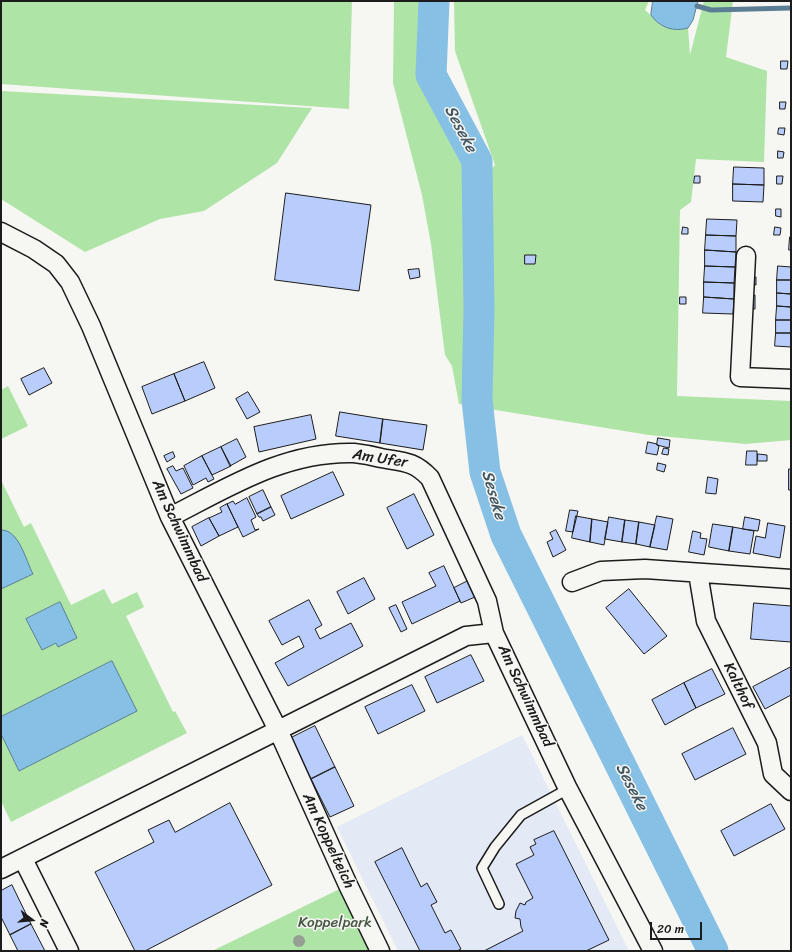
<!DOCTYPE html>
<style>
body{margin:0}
#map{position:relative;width:792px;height:952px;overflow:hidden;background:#f6f6f2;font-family:Sriracha,sans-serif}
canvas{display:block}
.frame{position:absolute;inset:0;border:2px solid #1c1c1c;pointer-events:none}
.north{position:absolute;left:12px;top:900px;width:40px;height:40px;-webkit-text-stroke:3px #f6f6f2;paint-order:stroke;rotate:106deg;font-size:11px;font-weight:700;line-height:16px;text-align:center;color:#1c1c1c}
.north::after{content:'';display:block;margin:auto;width:14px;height:18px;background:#1c1c1c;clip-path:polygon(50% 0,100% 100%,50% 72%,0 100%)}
.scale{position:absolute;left:650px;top:922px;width:52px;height:18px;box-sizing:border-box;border:2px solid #1c1c1c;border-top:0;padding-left:5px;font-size:12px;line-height:14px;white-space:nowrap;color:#1c1c1c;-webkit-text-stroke:3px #f6f6f2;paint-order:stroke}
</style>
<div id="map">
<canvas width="792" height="952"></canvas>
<div class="frame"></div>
<div class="north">N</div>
<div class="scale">20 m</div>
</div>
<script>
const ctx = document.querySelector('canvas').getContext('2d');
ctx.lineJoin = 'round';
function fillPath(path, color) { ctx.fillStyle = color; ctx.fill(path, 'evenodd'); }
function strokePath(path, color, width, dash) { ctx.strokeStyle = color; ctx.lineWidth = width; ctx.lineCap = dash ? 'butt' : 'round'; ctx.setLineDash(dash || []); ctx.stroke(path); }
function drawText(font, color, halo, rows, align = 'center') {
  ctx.font = font + ' Sriracha,sans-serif'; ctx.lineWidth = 3; ctx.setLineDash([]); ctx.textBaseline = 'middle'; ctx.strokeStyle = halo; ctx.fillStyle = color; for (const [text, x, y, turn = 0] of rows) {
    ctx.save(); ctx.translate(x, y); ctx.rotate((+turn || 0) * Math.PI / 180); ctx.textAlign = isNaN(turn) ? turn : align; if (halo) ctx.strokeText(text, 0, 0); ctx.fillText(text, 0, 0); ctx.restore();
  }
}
const built = new Path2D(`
 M522,735L629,951H398L337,827Z`);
const green = new Path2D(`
 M1,1H352L349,109L1,84Z
 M394,1H420L418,82L465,171L466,200L495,165L455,51L454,1H649L645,10L661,25L688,28L690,55L704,1H733L726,57L767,71L764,162L696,159L691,202L680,210L677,396L791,401V440L746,444L649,435L459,404L452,366L445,355L431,244L422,195L393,83Z
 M1,91L312,108L277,163L204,211L160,219L85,252L1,199Z
 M8,386L28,426L1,439V390Z
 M1,480L24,527L31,523L71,605L104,589L112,604L137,592L144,607L126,616L173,712L175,711L187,733L11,822L1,801Z
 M348,885L380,951H212Z`);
const water = new Path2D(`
 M653,1H698L693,20L688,28C674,32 660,28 651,15Z
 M1,530C19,529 26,561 33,574L1,589Z
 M60,602L77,638L58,647L56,643L42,650L26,619Z
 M112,661L137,711L19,771L1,734V717Z`);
const stream = new Path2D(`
 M697,6L711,10L791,8`);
const river = new Path2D(`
 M434,1L431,75L477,161L479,310L477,400L485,472L506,535L713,951`);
const building = new Path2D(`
 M781,61H788L787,69H781Z
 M780,102H786L785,109H780Z
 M779,128H785L784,135L778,134Z
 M778,151L784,152L783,158H778Z
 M734,167L764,168V185L733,184Z
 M695,176H700V183H694Z
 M777,176H783L782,184H777Z
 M733,184L764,185L763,202L733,201Z
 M286,193L371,205L359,291L275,280Z
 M776,209H781V217L776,216Z
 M707,219L737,220L736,236L706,235Z
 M683,227L688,228V234H682Z
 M775,227L781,228L780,235H774Z
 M706,235L736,236V252L705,250Z
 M790,237H791V250H789Z
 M705,250L736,252L735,267L705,266Z
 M525,255H536L535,264H525Z
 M705,266L735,267L734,283L704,282Z
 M778,266L791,267V280H777Z
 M419,269L420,277L410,279L408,270Z
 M749,277H756V285L749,284Z
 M777,280H791V294L777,293Z
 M704,282L734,283V299L704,297Z
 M777,293L791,294V307L777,306Z
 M748,295H755V309H748Z
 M680,297H686V304H680Z
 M704,297L734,299L733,314L703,313Z
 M777,306L791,307V320H776Z
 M776,320H791V333H776Z
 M776,333H791V347L775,346Z
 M204,362L215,388L185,401L174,374Z
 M44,368L52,383L29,395L21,379Z
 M174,374L185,401L152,414L142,387Z
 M248,392L260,412L247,419L236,399Z
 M340,412L383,419L380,443L336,436Z
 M311,415L316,439L259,452L254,427Z
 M383,419L427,425L423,450L380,443Z
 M658,438L670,440L669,448L657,445Z
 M237,439L246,457L230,466L221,447Z
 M648,442L657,444V445L659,446L657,455L646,453Z
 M221,447L231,466L212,475L202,456Z
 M664,448L669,449L668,455L662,454Z
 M747,451H757V465H746Z
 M173,452L175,457L167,462L164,456Z
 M758,454L767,455V461H758Z
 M202,456L214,479L208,482L206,478L193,485L184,466Z
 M658,463L666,465L664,472L657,470Z
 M173,466L176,471L183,468L193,488L181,494L167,469Z
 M789,469H791V490H789Z
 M333,472L344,495L291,519L281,496Z
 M708,477L718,479L716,494L706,493Z
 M263,490L271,507L257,514L249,497Z
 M414,494L434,535L407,549L387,508Z
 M247,498L256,517L251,520L255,530L259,529L243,537L227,504L233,501L235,504Z
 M227,504L238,527L219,536L209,518L222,512L220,508Z
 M271,507L275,515L263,521L261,517H259L257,514Z
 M570,510L578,511L573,532L566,531Z
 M576,516L592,519L590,542L572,538Z
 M657,516L673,519L667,550L650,547Z
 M609,517L625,520L622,542L605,539Z
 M745,517L760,520L758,531L743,529Z
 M209,518L219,536L201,546L192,527Z
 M592,519L608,522L604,545L590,542Z
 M625,520L639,522L636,544L622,542Z
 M639,522L655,525L650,547L636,544Z
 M768,523L785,526L780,558L753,553L756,536L765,538Z
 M713,524L733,527L729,551L709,547Z
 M733,527L754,531L750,554L729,551Z
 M556,530L566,550L553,557L547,542L553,539L550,533Z
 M693,531L701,533L700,538L707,539L704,555L689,552Z
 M444,566L460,601L412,624L402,602L436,586L429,573Z
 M364,578L375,599L348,614L337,592Z
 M468,581L475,597L461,603L454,588Z
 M629,589L667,636L644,654L606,608Z
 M309,600L322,625L315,629L320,639L351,623L363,646L288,686L275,663L304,647L299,636L282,645L269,621Z
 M754,603L791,606V642L751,639Z
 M396,605L407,629L401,632L389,608Z
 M471,655L484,681L437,703L425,677Z
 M791,667V695L765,709L753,687Z
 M712,669L725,694L696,708L684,683Z
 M684,683L696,708L665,725L652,700Z
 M412,685L425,711L378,734L365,707Z
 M315,726L335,767L311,779L291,738Z
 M733,728L746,754L695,780L682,754Z
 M335,767L354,806L330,817L311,779Z
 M230,803L272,885L145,951H135L95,872L154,842L148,830L169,820L175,832Z
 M771,804L785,829L734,856L721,831Z
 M554,831L609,940L586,951H484L523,931L521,927L520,919L515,918L516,911L520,903L525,905L526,902L533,898L516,864L534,855L530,847L536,844L534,840Z
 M402,848L421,887L427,883L437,902L431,905L445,933L451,930L461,949L457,951H420L375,862Z
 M12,885L31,924L10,935L1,917V891Z
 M31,924L45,951H18L10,935Z`);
const service = new Path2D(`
 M499,904L482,868L495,847L521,815L568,789`);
const minor = new Path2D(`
 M1,232L34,249L56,264L70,282L91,326L170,517L278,730L348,885L380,951
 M746,256L740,377L791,379
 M170,517C229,487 285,451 354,453C363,454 373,456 381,458C404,462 414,461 430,478L487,601L494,633L568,789L653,951
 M698,573L706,621L767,743L773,774L791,791
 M572,582L601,571L645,569L791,579
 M23,859L69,951
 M1,869L466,636L494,633`);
const trees = [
 [299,941]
];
const streetNames = [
 ["Am Ufer",380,459,9],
 ["Am Schwimmbad",179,531,65],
 ["Kalthof",738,686,64],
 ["Am Schwimmbad",525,696,65],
 ["Am Koppelteich",328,841,65]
];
const parkNames = [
 ["Koppelpark",335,923]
];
const waterNames = [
 ["Seseke",460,129,62],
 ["Seseke",493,495,74],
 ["Seseke",631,787,63]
];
fillPath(built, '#e3eaf5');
fillPath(green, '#afe4a7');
fillPath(water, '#86c0e5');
strokePath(water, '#5c7e95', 1);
strokePath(stream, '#5c7e95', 5);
strokePath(river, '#86c0e5', 31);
fillPath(building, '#b8cdfc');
strokePath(building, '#1c1c1c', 1);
strokePath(service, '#1c1c1c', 12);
strokePath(minor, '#1c1c1c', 21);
strokePath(service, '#f6f6f2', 9);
strokePath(minor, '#f6f6f2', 18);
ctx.fillStyle = '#969f93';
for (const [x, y] of trees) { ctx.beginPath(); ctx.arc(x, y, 6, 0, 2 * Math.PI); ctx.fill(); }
drawText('15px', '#1c1c1c', '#f6f6f2', streetNames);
drawText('15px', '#485846', '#f6f6f2', parkNames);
drawText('italic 16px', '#415562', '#f6f6f2', waterNames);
</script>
